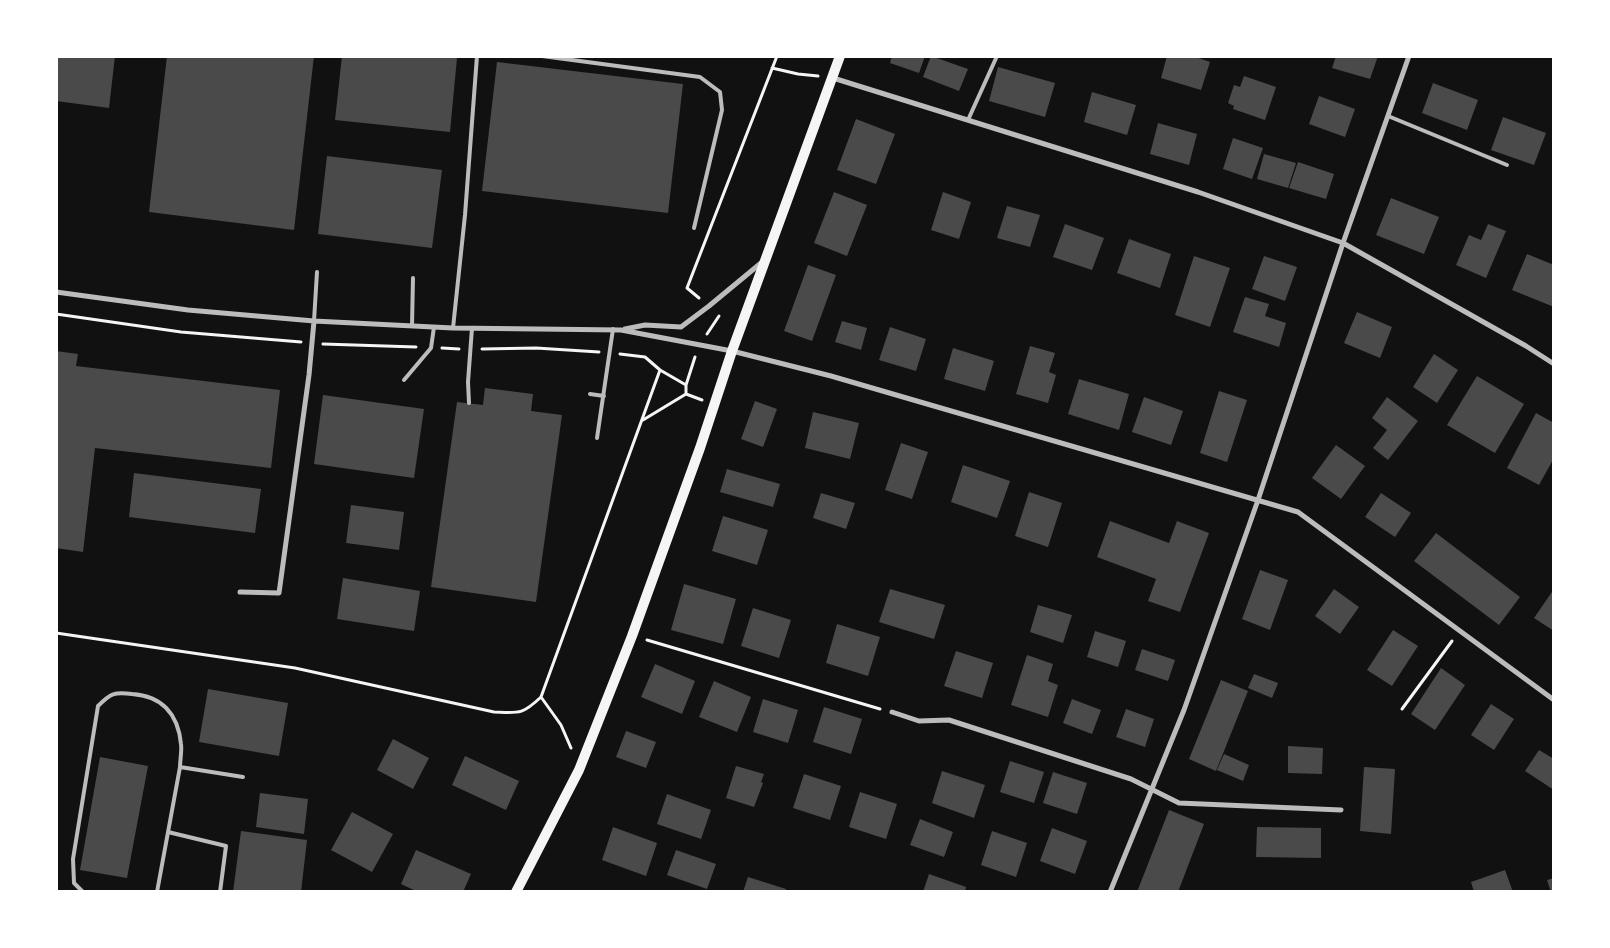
<!DOCTYPE html>
<style>
body{margin:0}
#map{position:relative;width:1610px;height:948px;overflow:hidden;background:#111;font-family:"Noto Serif",serif}
canvas{display:block}
.frame{position:absolute;inset:0;border:58px solid #fff;pointer-events:none}
</style>
<div id="map">
<canvas width="1610" height="948"></canvas>
<div class="frame"></div>
</div>
<script>
const ctx = document.querySelector('canvas').getContext('2d');
ctx.lineJoin = 'round';
function fillPath(path, color) { ctx.fillStyle = color; ctx.fill(path, 'evenodd'); }
function strokePath(path, color, width, dash) { ctx.strokeStyle = color; ctx.lineWidth = width; ctx.lineCap = dash ? 'butt' : 'round'; ctx.setLineDash(dash || []); ctx.stroke(path); }
const building = new Path2D(`
 M56,56H115L109,108L56,101Z
 M167,56H314L294,230L149,212Z
 M342,56L457,58L450,132L335,120Z
 M892,56H925L919,73L890,63Z
 M931,56L968,69L959,91L923,77Z
 M1167,56H1193L1210,62L1201,90L1161,78Z
 M1336,56H1378L1370,79L1332,68Z
 M497,62L683,84L668,213L482,191Z
 M998,67L1055,83L1045,117L989,101Z
 M1244,76L1276,87L1265,120L1233,109L1234,106L1228,103L1234,85L1240,87Z
 M1433,83L1478,100L1467,130L1422,113Z
 M1092,92L1136,105L1127,135L1084,122Z
 M1319,96L1355,109L1345,137L1309,124Z
 M1503,117L1546,133L1534,165L1491,150Z
 M856,119L895,134L876,184L837,170Z
 M1158,123L1197,134L1189,165L1150,154Z
 M1233,138L1263,148L1252,179L1223,169Z
 M1264,154L1296,163L1288,188L1257,179Z
 M327,156L442,170L432,248L318,234Z
 M1298,162L1334,174L1326,199L1289,188Z
 M834,192L867,205L847,256L814,243Z
 M943,192L971,202L959,239L931,230Z
 M1391,198L1439,217L1424,254L1376,235Z
 M1007,206L1040,215L1030,247L997,238Z
 M1065,224L1104,238L1092,270L1053,257Z
 M1488,224L1506,231L1486,278L1456,265L1469,235L1481,240Z
 M1129,239L1171,254L1160,288L1117,273Z
 M1527,254L1554,265V307L1512,290Z
 M1194,256L1230,268L1210,327L1175,315Z
 M1264,256L1297,267L1285,301L1252,289Z
 M808,265L836,275L812,341L784,331Z
 M1245,297L1269,304L1265,316L1286,323L1279,347L1233,332Z
 M1357,312L1392,327L1380,358L1344,343Z
 M842,321L867,328L861,350L835,342Z
 M890,327L926,339L916,371L879,360Z
 M1030,346L1055,353L1049,372L1056,375L1048,403L1016,394Z
 M953,348L994,361L985,391L944,379Z
 M56,351L78,354L76,366L280,390L271,468L95,448L83,552L56,548Z
 M1434,354L1458,370L1437,403L1413,387Z
 M1477,376L1524,404L1495,453L1447,425Z
 M1079,379L1129,394L1119,430L1068,414Z
 M485,388L533,394L531,411L562,415L536,602L431,587L457,402L483,405Z
 M1219,391L1247,400L1227,462L1200,453Z
 M323,395L424,409L414,478L314,464Z
 M1144,397L1183,411L1171,445L1132,432Z
 M1387,397L1418,421L1388,460L1373,448L1387,430L1372,418Z
 M755,401L777,409L763,447L741,439Z
 M813,412L859,423L850,459L805,448Z
 M1536,413L1554,423V458L1539,485L1507,468Z
 M901,443L928,452L912,499L885,490Z
 M1336,445L1365,466L1341,499L1312,478Z
 M963,465L1010,481L997,518L951,502Z
 M727,469L780,484L773,507L720,492Z
 M134,473L261,489L255,533L129,517Z
 M1029,492L1062,503L1048,547L1015,536Z
 M821,493L855,503L846,529L813,518Z
 M1381,493L1411,513L1395,537L1365,517Z
 M351,505L404,512L399,550L346,543Z
 M723,516L768,530L757,565L712,551Z
 M1110,521L1169,543L1177,521L1209,533L1180,612L1148,601L1156,579L1097,557Z
 M1436,533L1520,597L1499,625L1414,561Z
 M1260,570L1288,580L1270,630L1242,619Z
 M343,578L420,591L414,631L337,619Z
 M684,584L736,599L723,644L671,630Z
 M890,589L945,605L934,639L879,622Z
 M1334,589L1359,607L1340,634L1315,616Z
 M1554,589V631L1534,618Z
 M1038,605L1072,615L1063,643L1030,632Z
 M753,608L791,620L779,658L741,646Z
 M837,624L880,637L868,676L826,663Z
 M1393,630L1418,646L1392,686L1367,670Z
 M1095,631L1126,641L1118,667L1087,657Z
 M1142,649L1175,660L1168,681L1135,670Z
 M956,651L993,663L982,698L944,686Z
 M1027,655L1053,664L1048,681L1058,685L1048,717L1011,705Z
 M655,664L695,681L682,714L641,697Z
 M1441,668L1465,685L1435,730L1411,714Z
 M1254,674L1278,683L1272,698L1248,688Z
 M1221,680L1248,691L1216,771L1189,759Z
 M714,681L751,697L737,732L699,717Z
 M208,689L288,703L279,756L199,742Z
 M763,699L798,710L788,743L753,732Z
 M1072,699L1101,710L1092,734L1063,723Z
 M1491,704L1514,719L1494,750L1471,735Z
 M824,707L862,719L851,754L813,742Z
 M1126,709L1154,719L1145,747L1116,737Z
 M626,731L656,742L646,768L616,757Z
 M393,739L429,758L413,789L377,770Z
 M1288,746L1323,748L1322,774L1288,773Z
 M1539,750L1554,759V790L1525,771Z
 M1224,754L1249,765L1243,781L1217,770Z
 M465,756L519,781L506,810L452,785Z
 M100,757L148,766L127,878L80,870Z
 M1010,761L1044,772L1034,803L1000,792Z
 M736,766L764,774L761,782L763,783L754,807L726,798Z
 M1364,767L1395,769L1391,834L1360,831Z
 M942,771L985,785L974,818L932,803Z
 M1053,772L1087,783L1077,814L1043,803Z
 M804,774L841,786L830,820L793,808Z
 M860,792L897,804L886,839L849,827Z
 M260,793L308,799L304,834L256,827Z
 M667,794L711,810L701,839L657,824Z
 M1169,810L1204,824L1178,892H1137Z
 M352,812L393,834L372,872L331,850Z
 M920,819L953,832L944,857L910,845Z
 M613,827L657,843L646,876L602,860Z
 M1257,827L1321,828V858L1256,857Z
 M1052,828L1087,841L1075,874L1040,861Z
 M241,831L307,840L301,892H233Z
 M992,831L1027,843L1016,877L981,865Z
 M416,850L471,874L463,892H418L401,884Z
 M676,850L716,864L707,889L667,875Z
 M1505,870L1513,892H1474L1471,882Z
 M929,874L966,887L965,892H923Z
 M748,877L786,889V892H743Z
 M1554,878V892H1551L1547,880Z`);
const path = new Path2D(`
 M772,68L798,74L818,76
 M699,298L687,288L777,56
 M56,314L181,332L301,342
 M707,334L719,316
 M323,344L416,347
 M442,348L459,349
 M482,349L536,348L599,352
 M620,354L645,357L660,370
 M686,394L702,400
 M643,420L686,394V385
 M56,633L295,668L494,712C519,713 522,715 541,697L561,725L571,748
 M647,640L880,709
 M541,697L660,370L686,385L695,357
 M1402,709L1452,641`);
const service = new Path2D(`
 M542,56L700,77L720,92L722,110L694,228
 M1388,116L1507,165
 M968,120L997,56
 M314,321L317,272
 M412,326L413,278
 M453,328L465,215L477,56
 M404,380L431,348L434,327
 M590,394L604,396
 M469,403L468,382L472,328
 M597,438L613,329
 M168,832L226,846L220,892
 M83,892L74,883L73,859L98,706C111,693 114,692 132,694C162,696 178,714 181,744C182,751 180,760 180,767
 M157,892L180,767L243,777`);
const minor = new Path2D(`
 M833,78L1198,192L1343,243L1526,346L1554,364
 M56,292L188,310L314,321L453,328L621,330L732,351L831,376L1298,512L1554,700
 M625,329L645,325L681,327L709,306L761,263
 M240,592L279,593L309,375L314,321
 M892,712L919,721L949,720L1131,779L1179,803L1341,810
 M1110,892L1184,710L1258,500L1343,243L1409,56`);
const secondary = new Path2D(`
 M516,892L579,770L632,636L700,448L732,351L840,56`);
fillPath(building, '#4a4a4a');
strokePath(path, '#f5f5f5', 3);
strokePath(service, '#bcbcbc', 4);
strokePath(minor, '#bcbcbc', 5);
strokePath(secondary, '#f5f5f5', 10);
</script>
